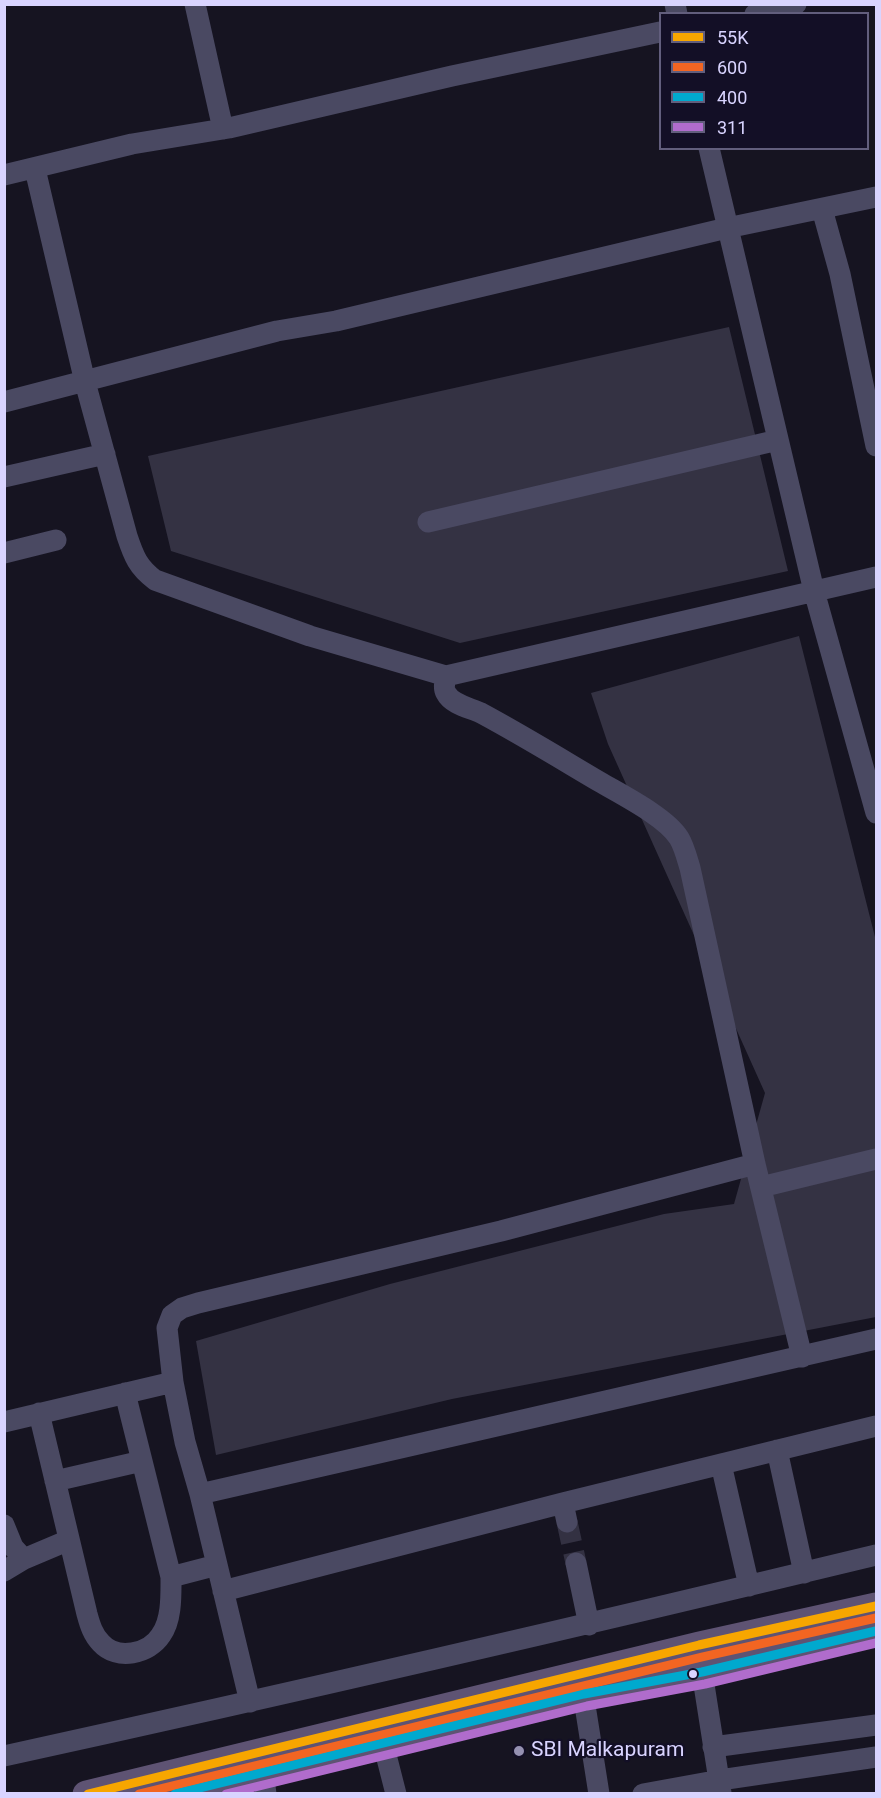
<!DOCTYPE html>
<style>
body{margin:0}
#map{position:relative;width:881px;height:1798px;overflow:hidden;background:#161421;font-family:Roboto,sans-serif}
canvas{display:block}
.frame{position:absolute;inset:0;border:6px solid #d9d4ff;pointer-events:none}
.legend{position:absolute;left:659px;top:12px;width:210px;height:138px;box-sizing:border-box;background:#130f26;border:2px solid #625e7d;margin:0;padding:8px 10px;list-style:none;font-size:18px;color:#d9d4ff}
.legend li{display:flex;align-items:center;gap:12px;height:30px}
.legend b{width:30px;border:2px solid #625e7d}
</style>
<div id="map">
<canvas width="881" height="1798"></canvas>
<div class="frame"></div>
<ul class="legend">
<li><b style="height:8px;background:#f7a600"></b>55K</li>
<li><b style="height:8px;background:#f26522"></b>600</li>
<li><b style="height:8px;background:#00a9ce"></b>400</li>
<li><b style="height:8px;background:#b06ccc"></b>311</li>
</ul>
</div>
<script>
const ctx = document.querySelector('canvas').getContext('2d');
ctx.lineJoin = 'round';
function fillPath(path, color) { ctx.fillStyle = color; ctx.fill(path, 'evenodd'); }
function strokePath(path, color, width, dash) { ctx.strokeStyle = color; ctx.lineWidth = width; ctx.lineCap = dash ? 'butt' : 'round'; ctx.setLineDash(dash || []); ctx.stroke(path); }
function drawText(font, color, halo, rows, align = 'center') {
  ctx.font = font + ' Roboto,sans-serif'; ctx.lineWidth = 4.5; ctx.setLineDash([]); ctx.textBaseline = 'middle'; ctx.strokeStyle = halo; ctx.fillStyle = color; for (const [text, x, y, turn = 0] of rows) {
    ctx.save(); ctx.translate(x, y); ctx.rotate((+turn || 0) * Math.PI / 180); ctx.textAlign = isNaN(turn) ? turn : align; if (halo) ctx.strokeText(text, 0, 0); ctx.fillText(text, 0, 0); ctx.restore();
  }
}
const building = new Path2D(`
 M729,327L788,571L460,643L171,551L148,456Z
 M799,636L876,941V1317L452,1399L216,1455L196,1341L390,1284L664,1214L734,1204L765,1093L608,744L591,693Z`);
const minorTunnel = new Path2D(`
 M567,1522L576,1563`);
const minor = new Path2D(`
 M195,4L223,129
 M675,4L677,14
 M755,14L796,4
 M709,148L814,591L876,813
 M35,169L85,382L127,536C134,557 138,567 155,580L310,636L446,676L876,577
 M4,175L132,144L229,128L452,76L660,32
 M822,209L840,274L876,446
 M4,402L277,331L336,321L727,228L876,197
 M4,477L105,454
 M428,522L778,440
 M4,553L56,540
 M446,676C445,681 443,688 446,693C452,705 471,708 481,713C522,735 561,759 600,782C622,795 666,817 679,838C684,846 687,858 690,868L755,1164L802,1357
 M761,1187L876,1159
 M39,1413L87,1614C90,1625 93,1635 101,1643C117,1661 149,1654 161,1635C172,1620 171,1595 171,1577L125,1393
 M4,1422L173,1382
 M777,1450L804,1573
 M721,1464L749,1586
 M55,1481L142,1461
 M200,1494L876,1339
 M563,1503L567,1522
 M4,1525L13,1547L24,1559
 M576,1563L589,1625
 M4,1571L24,1559L69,1540
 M171,1577L217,1565
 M223,1591L563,1503L876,1426
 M702,1672L721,1793
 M581,1680L599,1794
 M250,1702L200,1494L185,1442L173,1382L167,1328L172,1315L182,1308L198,1303L501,1231L755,1164
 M383,1743L396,1794
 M713,1747L876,1725
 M4,1756C296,1692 586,1625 876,1555
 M263,1772L266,1794
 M643,1794L720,1780L876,1757`);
const major = new Path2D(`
 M86,1794L699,1645L876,1606
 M173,1794L584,1694L702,1672L876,1631`);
const bus1 = new Path2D(`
 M88,1794L699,1645L876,1606`);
const bus2 = new Path2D(`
 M139,1794L702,1657L876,1618`);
const bus3 = new Path2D(`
 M175,1794L584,1694L702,1672L876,1631`);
const bus4 = new Path2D(`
 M226,1794L587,1706L705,1684L876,1643`);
const markers = [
 [693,1674,5,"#d9d4ff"],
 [519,1751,6,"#9591b1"]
];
const poiNames = [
 ["SBI Malkapuram",531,1751]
];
fillPath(building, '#343243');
strokePath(minorTunnel, '#333142', 21, [21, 10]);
strokePath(minor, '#4a4962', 21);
strokePath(major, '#5e5373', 27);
strokePath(bus1, '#f7a600', 9);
strokePath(bus2, '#f26522', 9);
strokePath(bus3, '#00a9ce', 9);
strokePath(bus4, '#b06ccc', 9);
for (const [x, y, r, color] of markers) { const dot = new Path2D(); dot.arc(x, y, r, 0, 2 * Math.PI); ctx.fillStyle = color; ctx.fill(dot); strokePath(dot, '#130f26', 2); }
drawText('21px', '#d9d4ff', '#130f26', poiNames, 'left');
</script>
